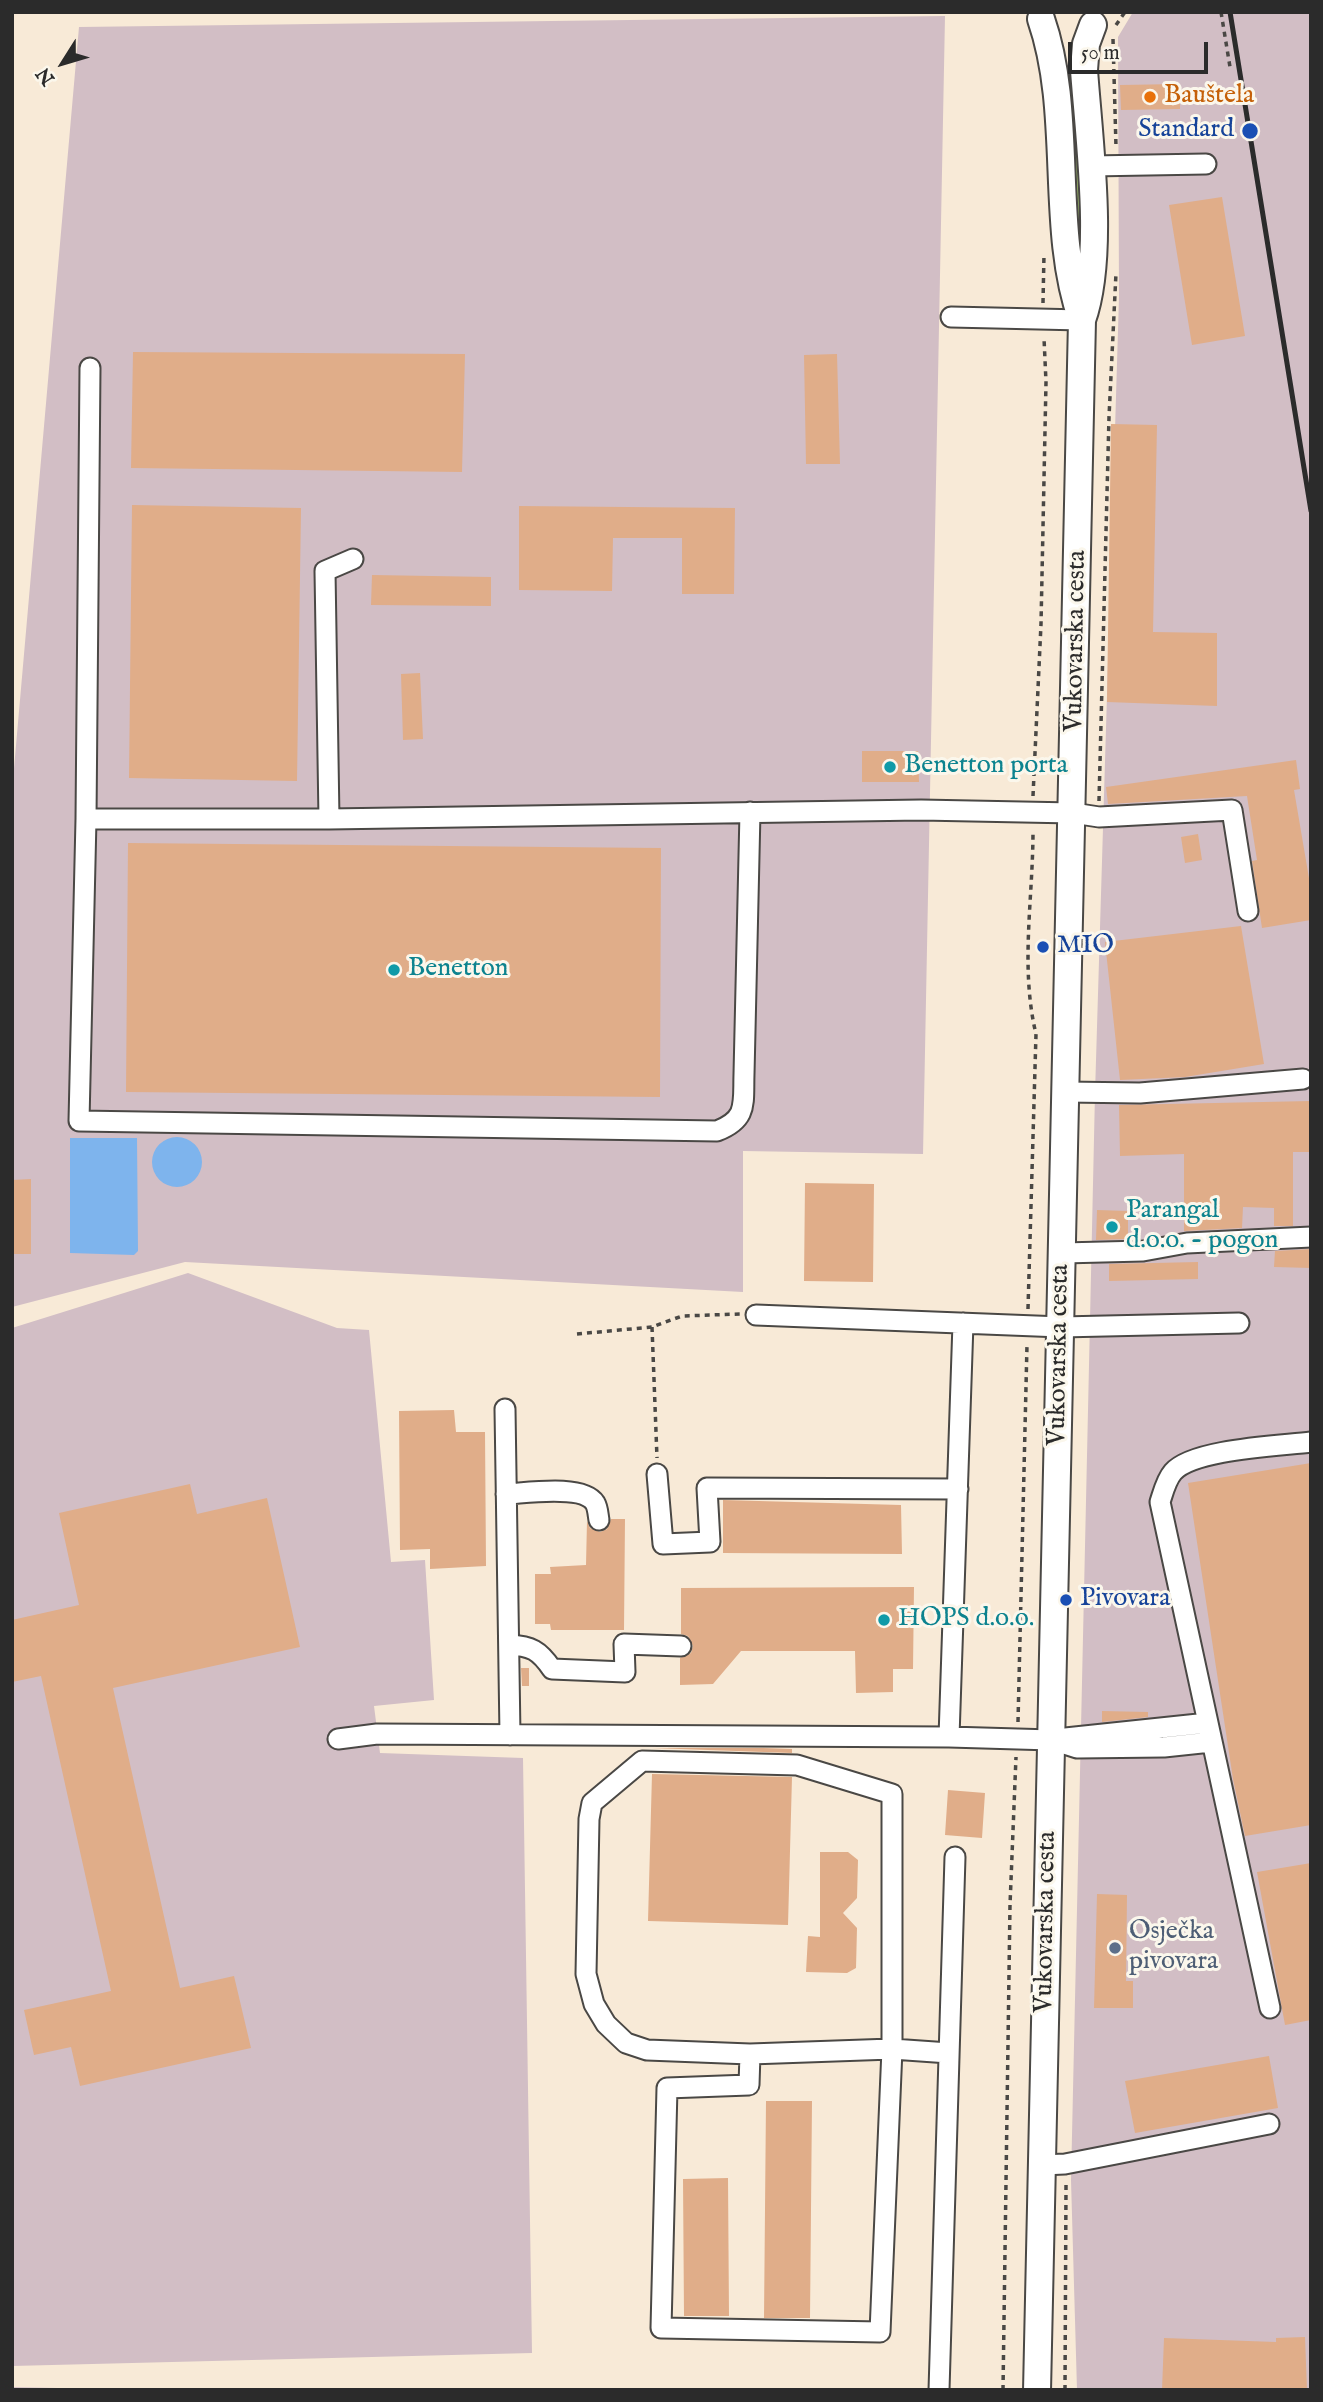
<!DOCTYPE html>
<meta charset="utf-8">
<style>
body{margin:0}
#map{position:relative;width:1323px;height:2402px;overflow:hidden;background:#f8ead7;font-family:"IM FELL English",serif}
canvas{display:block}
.frame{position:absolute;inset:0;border:14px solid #2b2b2b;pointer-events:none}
.north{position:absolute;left:28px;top:28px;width:70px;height:70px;-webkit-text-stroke:5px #fbf7ec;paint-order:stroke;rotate:233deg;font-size:19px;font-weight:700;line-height:28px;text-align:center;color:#2b2b2b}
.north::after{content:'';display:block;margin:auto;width:24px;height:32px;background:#2b2b2b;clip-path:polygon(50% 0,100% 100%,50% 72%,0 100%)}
.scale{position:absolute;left:1068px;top:42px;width:140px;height:32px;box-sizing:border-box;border:4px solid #2b2b2b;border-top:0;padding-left:9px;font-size:21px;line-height:24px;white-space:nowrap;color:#2b2b2b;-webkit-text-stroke:5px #fbf7ec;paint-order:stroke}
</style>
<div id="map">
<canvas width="1323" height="2402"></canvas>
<div class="frame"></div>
<div class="north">N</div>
<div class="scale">50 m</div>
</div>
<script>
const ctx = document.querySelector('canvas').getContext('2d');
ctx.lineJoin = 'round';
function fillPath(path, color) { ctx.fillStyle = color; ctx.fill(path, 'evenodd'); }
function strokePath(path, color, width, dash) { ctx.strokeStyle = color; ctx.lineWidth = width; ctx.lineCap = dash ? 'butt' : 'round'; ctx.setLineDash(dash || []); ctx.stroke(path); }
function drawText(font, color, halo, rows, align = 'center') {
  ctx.font = font + ' "IM FELL English",serif'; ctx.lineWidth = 6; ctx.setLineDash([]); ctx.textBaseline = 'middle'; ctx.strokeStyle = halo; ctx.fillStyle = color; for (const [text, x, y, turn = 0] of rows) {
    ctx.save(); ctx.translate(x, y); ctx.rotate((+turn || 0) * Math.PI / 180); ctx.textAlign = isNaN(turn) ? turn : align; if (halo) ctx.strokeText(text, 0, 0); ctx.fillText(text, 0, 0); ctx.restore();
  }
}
const industrial = new Path2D(`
 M1133,12H1311V2390H1077L1071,2180L1095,1093L1119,297L1118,37Z
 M945,16L923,1154L743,1151V1292L185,1262L12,1307V791L79,27Z
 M188,1273L337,1328L369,1330L391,1562L425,1560L434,1700L374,1706L380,1753L523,1758L532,2353L12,2366V1328Z
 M12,2387L149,2390H12Z`);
const green = new Path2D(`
 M1063,75H1076L1084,218L1078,277Z`);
const water = new Path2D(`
 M152 1162a25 25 0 1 1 50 0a25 25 0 1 1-50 0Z
 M70,1138H137L138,1251L134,1255L70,1253Z`);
const building = new Path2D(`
 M1180,84V109L1121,110L1120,85Z
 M1222,197L1245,336L1192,345L1169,205Z
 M133,352L465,354L462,472L131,468Z
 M837,354L840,464H806L804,355Z
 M1111,424L1157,425L1153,632L1217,633V706L1107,702Z
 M132,505L301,508L297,781L129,778Z
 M519,506L735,508L734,594H682V538H613L612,591L519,590Z
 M372,575L491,577V606L371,605Z
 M420,673L423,739L403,740L401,674Z
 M862,751H918L919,782H862Z
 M1296,760L1300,789L1294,790L1311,890V920L1262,928L1252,861L1257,860L1247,796L1108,804L1106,787Z
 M1198,834L1202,860L1185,863L1181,837Z
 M128,843L661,848L660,1097L126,1092Z
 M1241,926L1264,1064L1185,1077L1120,1080L1105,942Z
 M1311,1101V1152H1293V1226H1274V1208L1243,1207L1242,1228L1184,1231V1154L1120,1156L1119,1105Z
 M31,1179V1254H12V1180Z
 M805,1183L874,1184L873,1282L804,1281Z
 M1097,1210L1128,1211V1239L1096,1240Z
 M1311,1249V1268L1274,1267L1275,1251Z
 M1198,1262V1279L1109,1281V1264Z
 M454,1410L456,1432H485L486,1566L430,1569V1549L400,1550L399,1411Z
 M1311,1463V1825L1245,1836L1233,1779L1188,1483Z
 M190,1484L197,1514L267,1498L300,1647L113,1688L180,1988L234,1976L251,2048L80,2086L71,2047L34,2055L24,2010L111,1991L41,1676L12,1682V1620L79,1605L59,1513Z
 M723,1500L901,1505L902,1554L723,1553Z
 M611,1519H625L624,1630H551L550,1624H535V1574H551L550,1567L586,1565L587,1521L590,1528L600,1532L607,1529Z
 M914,1587L913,1669H893V1692L856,1693L855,1651H741L713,1684L680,1685V1658L691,1653L693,1646L688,1636L681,1634V1588Z
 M521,1668H529V1686H522Z
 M1102,1711L1148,1712V1717L1102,1722Z
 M652,1748H763L792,1749V1753Z
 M652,1774L792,1777L788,1925L648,1921Z
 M948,1790L985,1793L982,1838L945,1835Z
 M820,1852H848L858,1860L857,1898L843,1913L857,1928L856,1968L847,1973L806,1972L808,1936L820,1937Z
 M1311,1863V2020L1285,2025L1257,1872Z
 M1097,1894L1127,1895L1126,1981H1133V2008H1094Z
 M1269,2056L1278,2108L1135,2133L1125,2081Z
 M766,2101H812L810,2318H764Z
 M728,2178L729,2316H684L683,2179Z
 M1305,2337L1307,2390H1162L1164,2338L1276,2342V2338Z`);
const path = new Path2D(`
 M1221,12L1230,67
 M1116,25L1125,12
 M1113,39L1116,147
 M1043,303L1044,254
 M1033,796L1041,624L1046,382L1044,338
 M1099,801L1109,417L1116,273
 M1028,1309L1036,1034C1020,968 1033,899 1033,831
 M652,1327L657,1458
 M577,1334L652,1327L682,1316L740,1314
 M1018,1722L1027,1345
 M1003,2390L1010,1905L1016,1757
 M1065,2390L1066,2185`);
const minor = new Path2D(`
 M1091,166L1206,164
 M951,317L1082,320
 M750,812L744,1074C743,1104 748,1119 717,1131L79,1121L86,819H329L921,810L1073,813L1099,817L1232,810L1248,911
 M86,819L90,368
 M329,819L325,571L353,559
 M1066,1092L1140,1093L1303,1079
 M1063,1253L1143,1251L1187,1243L1311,1237
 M756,1315L1061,1327L1239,1323
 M505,1409L510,1735
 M657,1474L663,1544L710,1542L707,1488L958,1489
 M506,1494C527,1493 583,1484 595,1503C598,1508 598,1515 599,1520
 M509,1645C531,1646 539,1650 552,1669L625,1672L624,1644L681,1646
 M949,1737L963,1323
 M338,1739L377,1734L949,1737L1052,1740L1077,1748L1164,1747L1211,1742
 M1056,1739L1208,1723
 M642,1761L797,1765L892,1794V2049L750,2054L647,2050L626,2043L606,2024L594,2004L586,1974L589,1819L592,1803Z
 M1270,2008L1160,1502C1163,1493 1166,1480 1173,1472C1193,1449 1279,1446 1311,1442
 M750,2054L749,2085L667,2088L661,2328L880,2332L892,2049L949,2053
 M1042,2165L1065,2164L1269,2124
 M939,2390L955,1857`);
const major = new Path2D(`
 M1041,19C1074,114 1049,227 1082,320
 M1037,2390L1082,320C1105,256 1089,140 1084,70L1086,44L1093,25`);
const rail = new Path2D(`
 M1230,12L1311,511`);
const markers = [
 [1150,97,7,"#e8710a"],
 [1250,131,9,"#1a4fb4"],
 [890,767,7,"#0f9aa8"],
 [1043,947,7,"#1a4fb4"],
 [394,970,7,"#0f9aa8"],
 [1112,1227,7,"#0f9aa8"],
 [1066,1600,7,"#1a4fb4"],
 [884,1620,7,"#0f9aa8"],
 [1115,1948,7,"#5c6f8a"]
];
const foodNames = [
 ["Bauštela",1164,97]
];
const transitNames = [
 ["Standard",1234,131,"right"],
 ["MIO",1057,947],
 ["Pivovara",1080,1600]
];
const streetNames = [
 ["Vukovarska cesta",1077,641,-89],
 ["Vukovarska cesta",1060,1355,-89],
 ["Vukovarska cesta",1047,1922,-89]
];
const cultureNames = [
 ["Benetton porta",904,767],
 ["Benetton",408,970],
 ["Parangal",1126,1212],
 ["d.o.o. - pogon",1126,1242],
 ["HOPS d.o.o.",898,1620]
];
const serviceNames = [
 ["Osječka",1129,1933],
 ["pivovara",1129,1963]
];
fillPath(industrial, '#d2bec5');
fillPath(green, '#a4c46c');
fillPath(water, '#7eb4ed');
fillPath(building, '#e0ad89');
strokePath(minor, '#4a4845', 23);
strokePath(major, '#4a4845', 30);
strokePath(path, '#4a4845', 3.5, [5, 5]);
strokePath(minor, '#fff', 19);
strokePath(major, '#fff', 26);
strokePath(rail, '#2b2b2b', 5);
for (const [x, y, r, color] of markers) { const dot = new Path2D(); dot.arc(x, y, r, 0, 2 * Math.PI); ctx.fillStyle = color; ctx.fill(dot); strokePath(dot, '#fbf7ec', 2.5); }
drawText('26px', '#c56008', '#fbf7ec', foodNames, 'left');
drawText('26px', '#164399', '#fbf7ec', transitNames, 'left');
drawText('26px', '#2b2b2b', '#fbf7ec', streetNames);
drawText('26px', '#0d838f', '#fbf7ec', cultureNames, 'left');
drawText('26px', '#4e5e75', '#fbf7ec', serviceNames, 'left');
</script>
